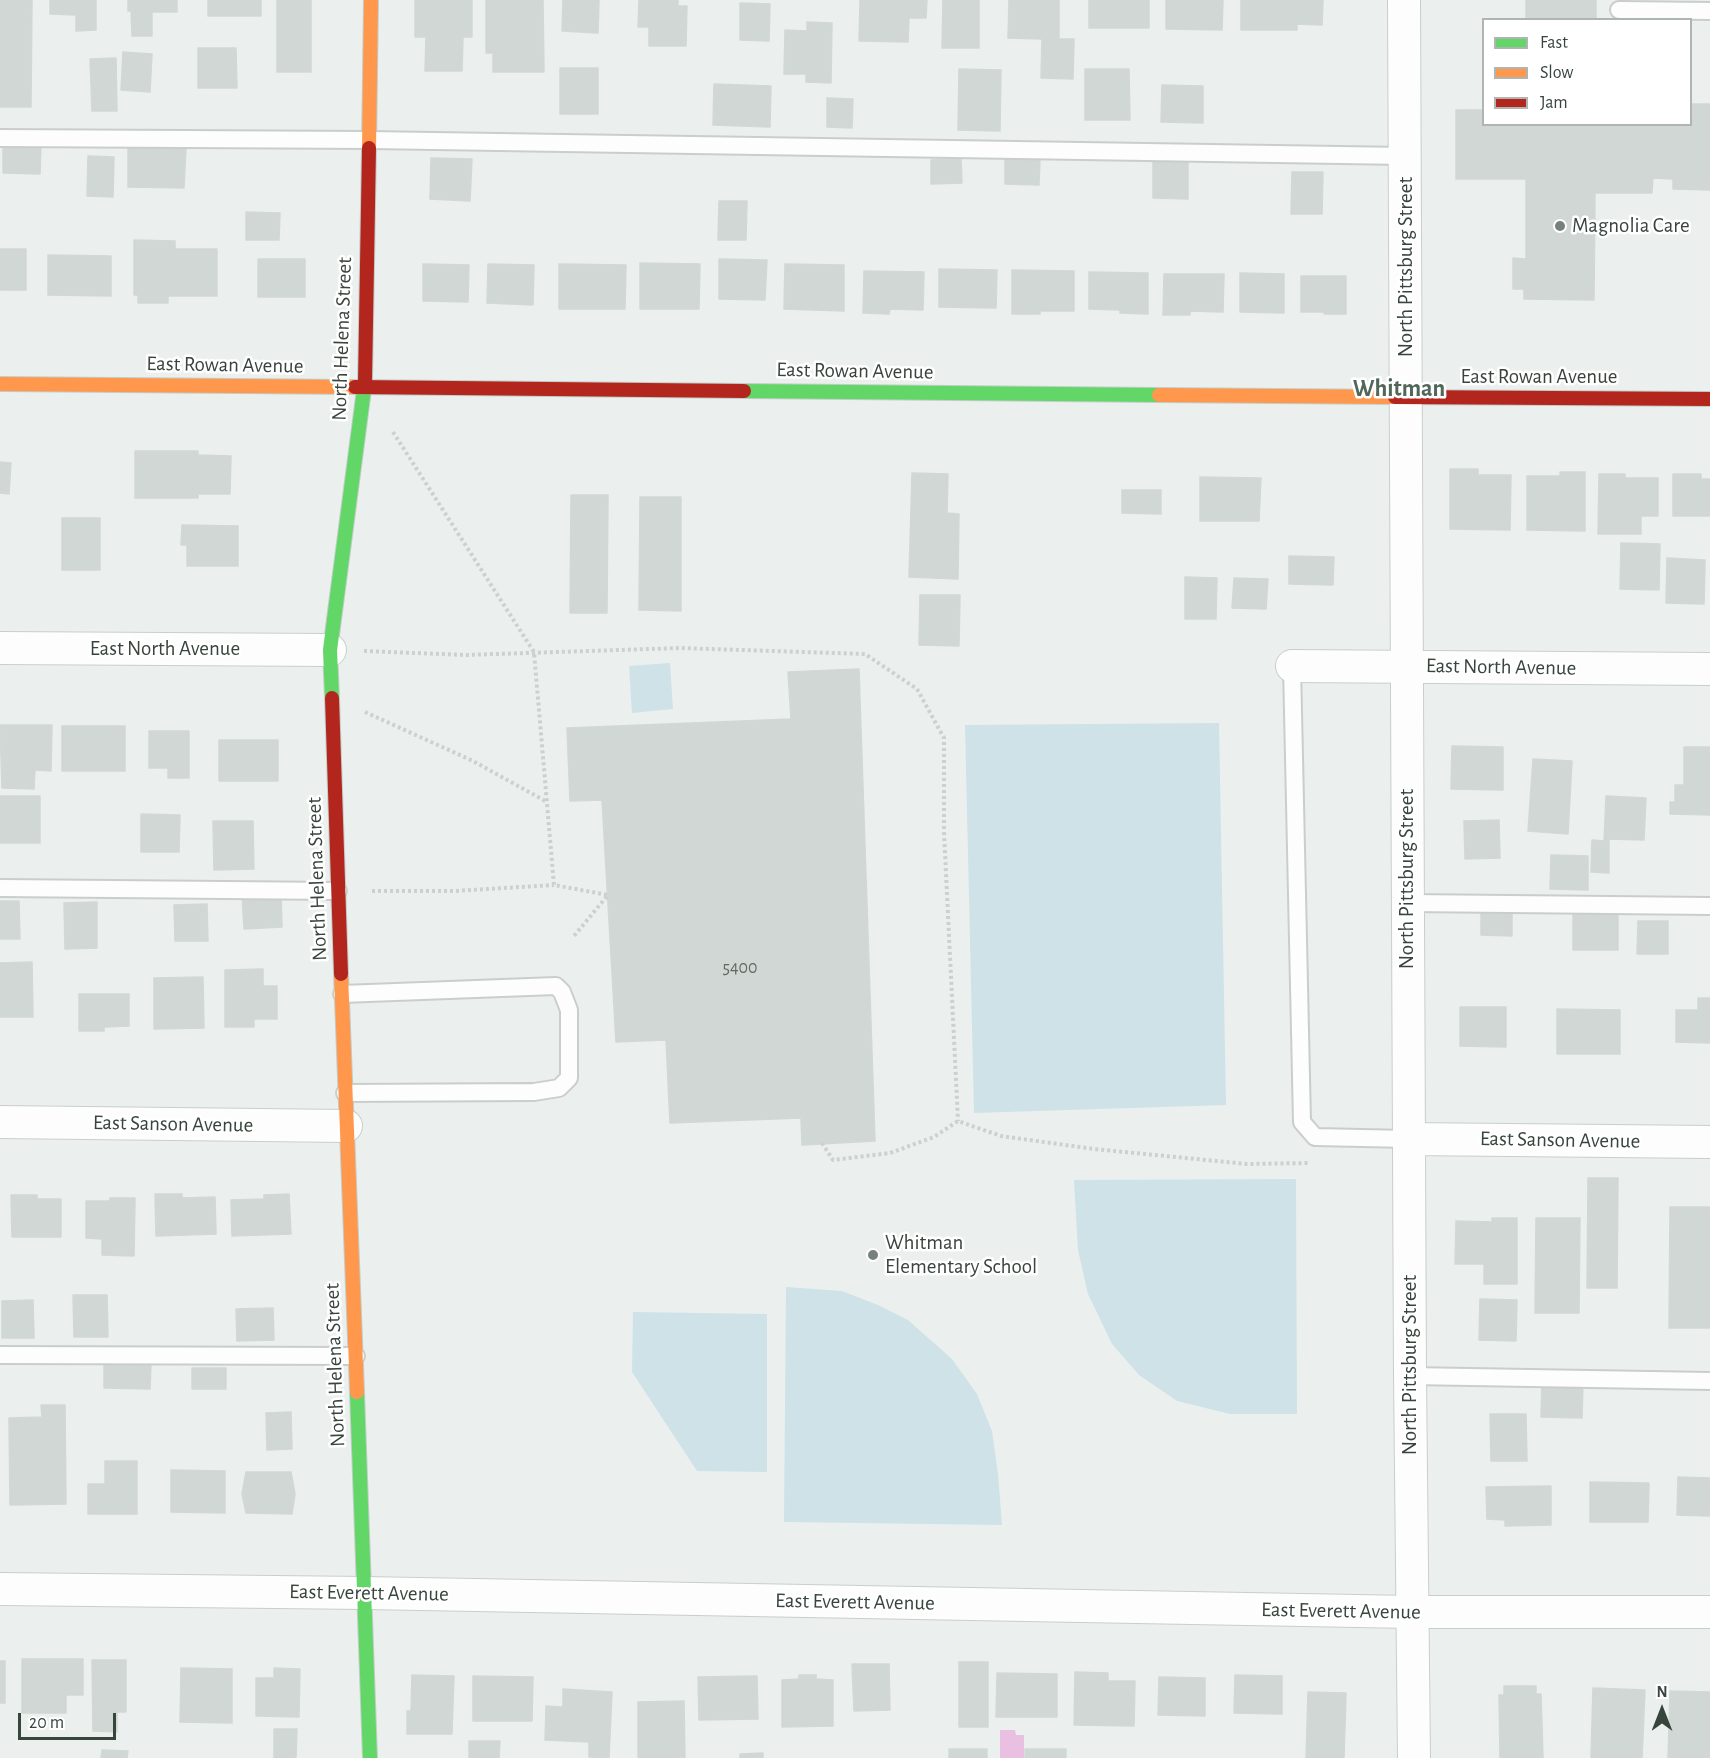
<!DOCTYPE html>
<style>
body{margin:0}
#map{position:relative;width:1710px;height:1758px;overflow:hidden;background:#ebf0ee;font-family:"Alegreya Sans",sans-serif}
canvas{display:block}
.legend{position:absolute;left:1482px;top:18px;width:210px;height:108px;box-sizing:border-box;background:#fff;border:2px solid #afb5b1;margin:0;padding:8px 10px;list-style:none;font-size:18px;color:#38453d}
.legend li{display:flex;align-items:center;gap:12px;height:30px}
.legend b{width:30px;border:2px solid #afb5b1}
.north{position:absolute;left:1632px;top:1680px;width:60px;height:60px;-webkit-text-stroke:4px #fff;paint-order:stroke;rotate:0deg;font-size:16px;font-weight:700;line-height:24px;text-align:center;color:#38453d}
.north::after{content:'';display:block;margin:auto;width:21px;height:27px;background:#38453d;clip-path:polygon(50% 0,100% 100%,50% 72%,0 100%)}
.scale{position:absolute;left:18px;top:1713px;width:98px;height:27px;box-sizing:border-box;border:3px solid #38453d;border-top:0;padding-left:8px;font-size:18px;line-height:21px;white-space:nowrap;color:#38453d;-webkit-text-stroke:4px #fff;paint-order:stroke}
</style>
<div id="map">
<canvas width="1710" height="1758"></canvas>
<ul class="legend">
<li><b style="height:8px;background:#63d668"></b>Fast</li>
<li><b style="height:8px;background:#ff974d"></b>Slow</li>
<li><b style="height:8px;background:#b3261e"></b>Jam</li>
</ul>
<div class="north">N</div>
<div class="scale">20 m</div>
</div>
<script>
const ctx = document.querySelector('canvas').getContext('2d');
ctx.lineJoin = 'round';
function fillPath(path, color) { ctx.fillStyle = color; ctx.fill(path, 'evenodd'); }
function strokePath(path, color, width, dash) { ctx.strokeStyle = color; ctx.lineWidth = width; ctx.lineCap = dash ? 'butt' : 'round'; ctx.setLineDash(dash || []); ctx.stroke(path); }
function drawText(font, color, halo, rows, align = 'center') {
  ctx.font = font + ' "Alegreya Sans",sans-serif'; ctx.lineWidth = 5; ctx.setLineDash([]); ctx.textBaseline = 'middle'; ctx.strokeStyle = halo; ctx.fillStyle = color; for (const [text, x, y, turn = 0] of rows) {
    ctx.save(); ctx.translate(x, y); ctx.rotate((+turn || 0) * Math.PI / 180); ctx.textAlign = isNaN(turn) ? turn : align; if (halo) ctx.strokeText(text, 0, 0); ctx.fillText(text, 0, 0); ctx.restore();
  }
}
const green = new Path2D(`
 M670,663L673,709L632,713L629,666Z
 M1219,723L1226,1105L974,1113L965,725Z
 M1296,1179L1297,1414H1230L1177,1401L1139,1375L1112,1344L1088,1294L1078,1250L1074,1180Z
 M786,1287L842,1291L878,1305L908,1320L952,1359L977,1394L992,1431L998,1474L1002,1525L784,1522Z
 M633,1312L767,1314V1472L697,1471L632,1372Z`);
const water = new Path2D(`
 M1000,1730H1015L1016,1735H1024V1758H1000Z`);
const building = new Path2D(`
 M0,0H32L31,107H0Z
 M50,0H96V30L76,31V15L50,14Z
 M128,0H177V12H152V36H132L131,11H128Z
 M208,0H261V16H208Z
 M277,0H311V72H277Z
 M415,0H472V37H463L462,71H425L426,37H415Z
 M486,0H543L544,72H493V53H486Z
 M563,0H599L598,33L562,31Z
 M639,0H678V6H687L686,46H649V27H638Z
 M860,0H927L926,18H909L908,42L859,41Z
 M943,0H979V48H942Z
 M1009,0H1059V39H1074L1073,79L1041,78L1042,39L1008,38Z
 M1089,0H1149V28H1089Z
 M1166,0H1223L1222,30L1166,29Z
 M1241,0H1323L1322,25L1297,24V30H1241Z
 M1526,0H1596V20H1526Z
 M740,3L770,4L769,41L740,40Z
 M807,22L832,23L831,83L806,82V74H784L785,30L807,31Z
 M198,48H236L237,88H198Z
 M123,52L152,54L150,92L121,90Z
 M116,58L117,111H92L90,59Z
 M560,68H598V114H560Z
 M959,69L1001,70L1000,131L958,130Z
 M1085,69H1129L1130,120H1085Z
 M714,84L771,86L770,127L713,125Z
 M1162,85L1203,86V123L1161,122Z
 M827,98L853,99L852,128L827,127Z
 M1690,104H1710V190L1673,189V179L1653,178L1652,193H1595L1594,300L1524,299V289H1513V258L1526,259V179H1456V110H1484V124H1690Z
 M3,143L41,144L40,174L3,173Z
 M128,147L186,148L184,188L128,187Z
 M88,156L114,157L113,197L87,196Z
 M1005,157H1040L1039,185L1005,184Z
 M431,158L472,159L470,201L430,199Z
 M961,159L962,183L931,184V160Z
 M1153,159H1188V199L1153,198Z
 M1292,172H1323L1322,214H1291Z
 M719,201H747L746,240H718Z
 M246,212L280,213L279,240H246Z
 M134,240L175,241V249H217V296H168V303H138V295H134Z
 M0,249H26V290H0Z
 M48,255L111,256V296L48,295Z
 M258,259H305V297H258Z
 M719,259L767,260L765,300L719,299Z
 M640,263L700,264L699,309H640Z
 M423,264L469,265L468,302L423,301Z
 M488,264L534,265L533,305L487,303Z
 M559,264L626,265L625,309H559Z
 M785,264L844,265V311L784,309Z
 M939,269L997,270L996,308L939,307Z
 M1012,270L1074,271V311H1040V314H1012Z
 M864,271L924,272L923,310L890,309L889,314L863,313Z
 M1089,272L1148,273V314L1120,313V310L1089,309Z
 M1240,273L1284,274V313L1240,312Z
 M1164,274H1224L1223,312L1190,311V315H1163Z
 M1301,276H1346V314H1324V312H1301Z
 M135,451H198V455L231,456L230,494H198V498H135Z
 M0,462L11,463L9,494L0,493Z
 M1450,469H1478V475H1511L1510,530L1450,529Z
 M1560,472H1585V531L1527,530V476H1560Z
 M912,473L948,474L947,513L959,514L958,579L909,577Z
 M1599,474H1625V478H1658V516H1641V534H1598Z
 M1673,474H1701V479H1710V516H1673Z
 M1200,477L1261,478L1259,521H1200Z
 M1122,490H1161V514L1122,513Z
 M571,495H608L607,613H570Z
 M640,497H681V611L639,610Z
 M62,518H100V570H62Z
 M182,525L238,526V566H187V545H181Z
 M1621,543L1660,544L1659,590L1620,589Z
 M1289,556L1334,557L1333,585L1289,584Z
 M1667,558L1705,560L1704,604L1666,603Z
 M1185,577L1217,578L1216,619H1185Z
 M1234,578L1268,579L1266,609L1232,608Z
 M920,595H960L959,646L919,645Z
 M859,669L875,1141L802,1145L801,1118L670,1123L666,1040L616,1042L602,800L570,801L567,728L791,719L788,672Z
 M0,725H52L51,771L35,770L34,789L2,788Z
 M62,726H125V771H62Z
 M149,731H189V778H168V768H149Z
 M219,740H278V781H219Z
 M1452,746L1503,747V790L1451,789Z
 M1684,747H1710V815L1670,814V802H1675V785H1684Z
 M1533,759L1572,761L1568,834L1528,831Z
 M0,796H40V843H0Z
 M1606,796L1646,798L1644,840L1609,839V873L1591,872L1592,840L1604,841Z
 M141,814L180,815L179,852H141Z
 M1499,820L1500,858L1465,859L1464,821Z
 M213,821H253L254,869L214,870Z
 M1551,855L1588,856V890L1550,889Z
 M281,892L282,927L244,929L242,894Z
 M0,901H19L20,939H0Z
 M97,902V948L65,949L64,903Z
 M207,904L208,941H175L174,905Z
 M1573,908L1618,909V950H1573Z
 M1481,910H1512V936L1481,935Z
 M1638,921H1668V954H1637Z
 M32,962L33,1017H0V963Z
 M263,969V986H277V1019H254V1027H225V970Z
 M203,977L204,1028L154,1029V978Z
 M79,994H129V1026L104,1027V1031H79Z
 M1698,998H1710V1043L1676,1042V1010H1698Z
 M1460,1007H1506V1047L1460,1046Z
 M1557,1009L1620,1010V1054H1557Z
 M1588,1178H1618L1617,1288H1587Z
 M155,1194H182V1198L215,1197L216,1234L156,1236Z
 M289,1194L291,1234L232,1236L231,1200L264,1199V1195Z
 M11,1195H37V1199H61V1237H12Z
 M110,1198H135L134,1256L102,1255V1239L86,1238V1201H110Z
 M1670,1207H1710V1328H1669Z
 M1492,1218H1517V1284H1484V1264H1455L1456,1221L1492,1222Z
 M1536,1218H1580L1579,1313H1535Z
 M73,1295H107L108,1337H74Z
 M1480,1299L1517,1300L1516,1341L1479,1340Z
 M33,1300L34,1338H2V1301Z
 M273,1308L274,1340L237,1341L236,1309Z
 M104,1361L151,1362L150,1389L104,1388Z
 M192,1368H226V1389H192Z
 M1542,1380L1583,1382L1582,1418L1541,1417Z
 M41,1405H65L66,1504L10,1505L9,1418L42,1417Z
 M291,1412L292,1449L267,1450L266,1413Z
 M1490,1414H1526L1527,1461H1491Z
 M105,1461H137V1514H88V1484H105Z
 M171,1470L225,1471V1513L171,1512Z
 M246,1472H291L295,1494L292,1514L246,1513L242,1494Z
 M1678,1477L1710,1478V1516L1677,1515Z
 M1590,1482L1649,1483L1648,1522H1590Z
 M1551,1486V1525L1505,1526V1520L1487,1519L1486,1487Z
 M22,1659H83V1695H66V1713H22Z
 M92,1660H126V1712H117V1732L93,1731Z
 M0,1661H5V1703H0Z
 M959,1662H988V1727H959Z
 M852,1664H889L890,1710L854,1711Z
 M181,1668L232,1669V1723L180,1722Z
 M274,1668L300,1669L299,1717L256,1716V1678H274Z
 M1075,1672L1108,1673V1681H1135L1134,1726L1074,1725Z
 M997,1673L1057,1674V1717H996Z
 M412,1675L454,1676L452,1734H407V1711H411Z
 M799,1675H816V1679L833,1680V1726L782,1727V1680L799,1679Z
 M1235,1675L1282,1676V1714L1234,1713Z
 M473,1676L533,1677L532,1721H473Z
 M757,1676L758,1719L699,1720L698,1677Z
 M1159,1677L1205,1678V1716L1158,1715Z
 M1504,1686H1536V1694H1541L1543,1758H1500L1499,1695H1504Z
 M1593,1688L1645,1690L1642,1758H1591Z
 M563,1689L612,1692L609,1758L589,1757V1742L545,1740L546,1706L563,1707Z
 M1670,1691L1710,1692V1758H1668Z
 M1308,1692L1346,1693L1344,1758H1306Z
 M684,1701L685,1758H638V1702Z
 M274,1729H297L296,1758H274Z
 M469,1741H500L499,1758H469Z
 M949,1749H987V1758H949Z
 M1025,1749H1066V1758H1025Z
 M102,1750L128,1751L127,1758H101Z
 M763,1753V1758H740V1754Z`);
const path = new Path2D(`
 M393,432L534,652L554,885L608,895L574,936
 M364,651L466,655L680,648L865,654L917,689L944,738V832L958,1121
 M365,712L473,761L547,802
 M372,891H454L554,885
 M822,1143L833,1160L890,1153L934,1137L958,1121L1001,1136L1094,1149L1247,1164L1310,1163`);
const lane = new Path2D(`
 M1619,10L1710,11
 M0,138L369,140L1405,156
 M1292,666L1302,1122L1315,1137L1409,1139
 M0,888L338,891
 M1408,903L1710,906
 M342,994L556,986L562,992L569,1010V1078L559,1088L534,1092L345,1093
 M0,1355L356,1356
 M1410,1376L1710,1381`);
const street = new Path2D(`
 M1404,0L1410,1376L1414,1758
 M0,648L330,650
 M1292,666L1710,669
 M0,1122L346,1126
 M1409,1139L1710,1142
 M0,1589L365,1593L1412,1612H1710`);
const fast = new Path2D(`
 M744,391L1159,395
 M332,698L330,650L365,382
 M357,1392L370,1758`);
const slow = new Path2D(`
 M369,148L371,0
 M0,384L355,387
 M1159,395L1395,397
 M341,974L357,1392`);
const jam = new Path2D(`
 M365,382L369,148
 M355,387L744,391
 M1395,397L1710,399
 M332,698L341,974`);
const markers = [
 [1560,226,6,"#77817b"],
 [873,1255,6,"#77817b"]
];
const numberNames = [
 ["5400",740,968]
];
const poiNames = [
 ["Magnolia Care",1572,226],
 ["Whitman",885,1243],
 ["Elementary School",885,1267]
];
const streetNames = [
 ["North Pittsburg Street",1406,267,-90],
 ["North Helena Street",342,339,-88],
 ["East Rowan Avenue",225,365,1],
 ["East Rowan Avenue",855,371,1],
 ["East Rowan Avenue",1539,377],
 ["East North Avenue",165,649],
 ["East North Avenue",1501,667,1],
 ["North Helena Street",317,879,-92],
 ["North Pittsburg Street",1407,879,-90],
 ["East Sanson Avenue",173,1124,1],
 ["East Sanson Avenue",1560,1140,1],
 ["North Helena Street",335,1365,-92],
 ["North Pittsburg Street",1410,1365,-90],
 ["East Everett Avenue",369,1593,1],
 ["East Everett Avenue",855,1602,1],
 ["East Everett Avenue",1341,1611,1]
];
const quarterNames = [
 ["Whitman",1399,389]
];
fillPath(green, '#cee2e7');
fillPath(water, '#e9c0e1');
fillPath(building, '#d1d7d4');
strokePath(building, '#d1d8d5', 1.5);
strokePath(lane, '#c9cecb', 20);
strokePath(street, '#c9cecb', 34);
strokePath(fast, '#c3cec9', 16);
strokePath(slow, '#c3cec9', 16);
strokePath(jam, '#c3cec9', 16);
strokePath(path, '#ccd1ce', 4, [3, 3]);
strokePath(lane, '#fcfdfc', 16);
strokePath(street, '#fcfdfc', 32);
strokePath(fast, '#63d668', 14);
strokePath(slow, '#ff974d', 14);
strokePath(jam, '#b3261e', 14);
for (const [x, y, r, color] of markers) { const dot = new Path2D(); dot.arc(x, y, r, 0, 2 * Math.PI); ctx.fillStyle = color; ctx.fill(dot); strokePath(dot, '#fff', 2); }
drawText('18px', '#606b64', null, numberNames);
drawText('21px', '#38453d', '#fff', poiNames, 'left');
drawText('21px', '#38453d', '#fff', streetNames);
drawText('bold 24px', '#516759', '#fff', quarterNames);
</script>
